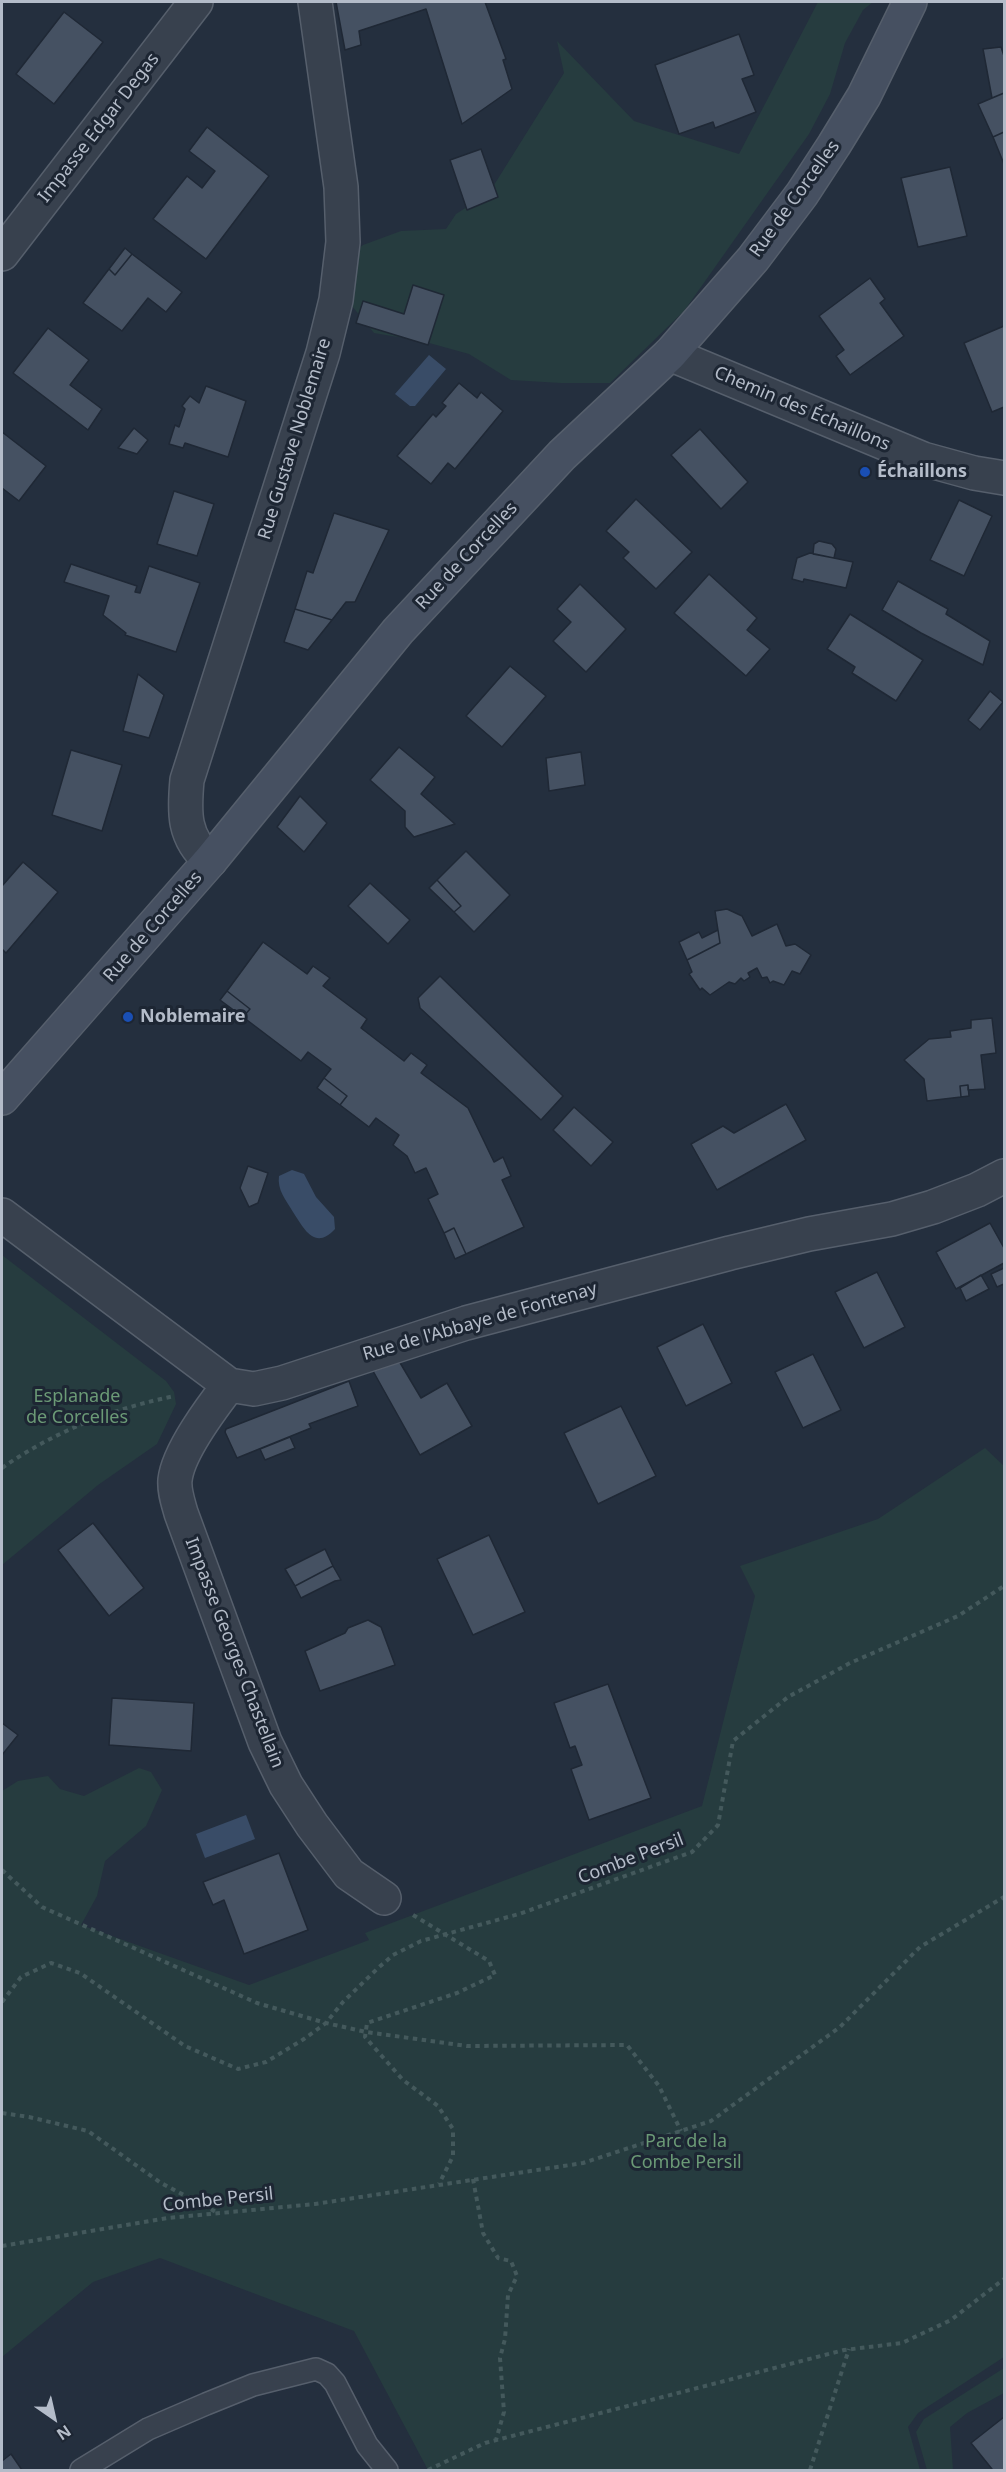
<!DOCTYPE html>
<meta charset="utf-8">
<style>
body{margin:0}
#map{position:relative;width:1006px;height:2472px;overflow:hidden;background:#242f3e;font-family:"Noto Sans",sans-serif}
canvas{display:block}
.frame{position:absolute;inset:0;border:3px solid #b4bcc9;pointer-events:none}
.north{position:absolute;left:24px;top:2388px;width:60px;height:60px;-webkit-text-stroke:4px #1d2633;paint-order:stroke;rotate:146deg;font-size:16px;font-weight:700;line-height:24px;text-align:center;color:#b4bcc9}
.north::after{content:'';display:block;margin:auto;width:21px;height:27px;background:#b4bcc9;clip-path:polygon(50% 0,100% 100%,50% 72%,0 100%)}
</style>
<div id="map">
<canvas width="1006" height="2472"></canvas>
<div class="frame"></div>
<div class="north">N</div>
</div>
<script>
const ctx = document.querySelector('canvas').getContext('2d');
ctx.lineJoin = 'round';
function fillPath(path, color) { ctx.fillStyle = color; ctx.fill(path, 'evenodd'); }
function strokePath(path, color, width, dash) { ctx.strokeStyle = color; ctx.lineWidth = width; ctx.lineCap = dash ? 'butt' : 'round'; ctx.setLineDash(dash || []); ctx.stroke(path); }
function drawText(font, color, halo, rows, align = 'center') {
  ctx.font = font + ' "Noto Sans",sans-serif'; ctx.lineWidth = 6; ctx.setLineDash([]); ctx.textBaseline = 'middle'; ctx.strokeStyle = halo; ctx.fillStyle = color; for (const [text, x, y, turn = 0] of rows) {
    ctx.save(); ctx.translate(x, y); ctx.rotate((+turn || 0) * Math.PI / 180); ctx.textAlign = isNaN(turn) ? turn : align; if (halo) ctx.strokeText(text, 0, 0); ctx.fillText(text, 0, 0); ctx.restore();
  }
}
const green = new Path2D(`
 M818,2H873L863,10L845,43L830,94L809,134L684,311L610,383H561L511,380L469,354L422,341L374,333L338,289L339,265L363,245L401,231L446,229L456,214L489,193L564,73L557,41L634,121L739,154Z
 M2,1255L166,1381L174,1392L176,1404L157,1444L98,1485L2,1565Z
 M985,1448L1004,1466V2357L918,2413L908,2427L920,2470H428L354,2331L160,2258L93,2282L2,2357V1791L18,1781L48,1776L60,1789L84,1796L139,1768L151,1772L162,1790L146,1826L105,1861L97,1896L81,1925L249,1985L369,1940L365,1933L702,1806L755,1596L740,1566L878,1519Z
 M1004,2368V2393L967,2413L950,2427L953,2470H927L916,2432L924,2419Z`);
const water = new Path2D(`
 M429,355L446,369L415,406H410L395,394Z
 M292,1170L304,1174L316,1197L334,1217L335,1229C315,1251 304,1229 293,1212C286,1200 277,1190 279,1176Z
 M246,1815L255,1839L205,1858L196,1834Z`);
const building = new Path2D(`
 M336,2H485L506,59L503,60L512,89L462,124L426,9L359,31L361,45L345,50Z
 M64,12L103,42L54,104L16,74Z
 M739,34L754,75L742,79L756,112L715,128L713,122L679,134L655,65Z
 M1001,47L1004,56V93L992,98L983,49Z
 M1004,93V132L993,137L978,104Z
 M207,127L269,176L206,259L153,219L187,176L202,188L215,171L189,151Z
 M1004,132V164L993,137Z
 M481,149L498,197L467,210L450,160Z
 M950,167L967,236L918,247L901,178Z
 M125,248L132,254L115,275L109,269Z
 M132,254L182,292L166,312L148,298L122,331L83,303L109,269L115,275Z
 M870,278L885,299L880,303L904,336L850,375L836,356L844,350L819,316Z
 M413,285L444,295L428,345L356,323L363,301L404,314Z
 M1004,326V407L992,412L964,343Z
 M48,328L89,360L70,385L102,409L88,430L13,373Z
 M459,383L477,398L481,392L503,411L455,469L448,463L431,484L397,456L433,414L436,417L446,406L442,403Z
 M206,386L246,401L228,457L185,443L183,448L169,444L175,425L179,427L185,409L182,406L190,396L199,403Z
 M134,428L148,440L137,454L118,448Z
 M700,429L748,482L721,509L671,455Z
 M2,432L46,466L19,501L2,488Z
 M174,491L214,504L197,556L157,544Z
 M636,499L692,552L656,589L623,558L629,552L606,531Z
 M959,500L992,516L964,576L930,560Z
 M334,513L389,530L355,602H346L332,620L295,609L307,571L313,573Z
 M819,541L832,544L836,549L834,558L813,554L814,544Z
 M810,553L853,562L846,588L804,579L803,582L792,579L797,558Z
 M71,564L137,586L135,592L140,593L149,566L200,583L176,652L125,635L126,633L103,615L109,596L64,582Z
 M709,574L757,618L747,630L770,649L746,676L674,613Z
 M898,581L948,609L946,614L990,641L983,665L921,633L882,610Z
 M580,584L626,629L586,672L553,641L571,622L557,609Z
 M295,609L332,620L308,650L284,642Z
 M850,614L923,660L896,701L852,673L855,667L827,649Z
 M510,666L546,696L502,747L466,716Z
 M138,674L164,695L149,738L123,731Z
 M990,691L1003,702L980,730L968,720Z
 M399,747L435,777L421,794L455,824L414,837L405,827V811L370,780Z
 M71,750L122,765L102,831L52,815Z
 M581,752L585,785L549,791L546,758Z
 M300,796L327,823L304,852L277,827Z
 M466,851L510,895L474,932L454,912L461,906L437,880Z
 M23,862L58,892L6,953L2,949V886Z
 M437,880L461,906L454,912L429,888Z
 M370,883L410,920L388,944L348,906Z
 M727,909L742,916L752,936L777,924L786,946L795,944L811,955L800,974L792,971L784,985L773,981L770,983L767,977L762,978L757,968L748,973L750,977L744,981L741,978L735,984L729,982L710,995L702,988L700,990L689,974L692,972L687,960L720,943L715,911Z
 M718,930L720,943L687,960L679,942L699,932L702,938Z
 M263,942L307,974L313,966L330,978L323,986L367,1019L361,1028L404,1061L411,1053L427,1065L421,1073L468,1108L494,1162L503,1157L511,1176L502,1180L524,1227L466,1254L454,1228L444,1233L428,1199L438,1194L426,1168L415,1173L407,1156L393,1145L399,1135L376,1118L369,1127L340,1105L347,1096L324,1078L331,1069L308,1052L301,1061L243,1017L250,1009L227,991Z
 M440,976L563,1096L541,1120L420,1008L418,998Z
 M227,991L250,1009L243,1017L220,1000Z
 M992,1018L996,1053L981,1055L985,1089L968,1090V1085L960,1086L961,1097L927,1101L924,1079L904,1060L929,1039L951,1037L950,1031L971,1028V1020Z
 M324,1078L347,1096L340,1105L317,1088Z
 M968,1085L969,1096L961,1097L960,1086Z
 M786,1104L806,1140L717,1190L691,1144L723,1126L734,1133Z
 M574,1107L613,1142L591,1166L553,1130Z
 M248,1166L268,1173L258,1203L249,1207L240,1188Z
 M990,1223L1004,1248V1263L956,1289L936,1252Z
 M454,1228L466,1254L455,1259L444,1233Z
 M1004,1268V1284L997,1287L991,1274Z
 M877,1272L905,1327L864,1348L835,1292Z
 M981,1275L989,1289L966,1301L960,1288Z
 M703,1324L732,1383L686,1406L657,1347Z
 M813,1354L841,1410L803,1428L775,1372Z
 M399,1361L421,1398L447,1383L472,1426L420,1455L373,1371Z
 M349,1381L358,1406L309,1424L311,1428L237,1458L225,1432L226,1429Z
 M621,1406L656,1476L598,1504L564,1433Z
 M290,1437L295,1448L265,1460L260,1449Z
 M93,1523L144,1588L109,1616L58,1550Z
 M489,1535L525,1612L473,1635L437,1559Z
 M325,1549L333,1566L295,1586L285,1569Z
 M333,1566L341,1580L335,1581L301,1598L295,1586Z
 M368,1620L381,1627L395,1665L320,1691L305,1651L345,1633L348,1628Z
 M608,1684L651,1798L589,1820L571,1769L582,1765L575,1746L570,1748L554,1703Z
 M112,1698L194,1703L191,1751L109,1745Z
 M2,1723L18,1735L2,1755Z
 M279,1853L308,1930L244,1954L224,1900L213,1905L203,1882Z
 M1004,2417V2470H990L992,2469L971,2443Z
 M11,2454L22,2470H2V2461Z`);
const path = new Path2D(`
 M2,1468C53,1432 114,1408 175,1396
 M2,1870L42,1907L257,2003L326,2023L366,2032L467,2046L627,2045L659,2086L681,2131
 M413,1915L489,1961L495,1975L457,1993L367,2023L365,2037L403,2080L438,2106L453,2129V2156L439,2184
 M2,2002L21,1977L51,1963L80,1973L185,2046L238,2069L266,2062L304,2039L326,2023L343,2002L377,1969L393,1955L421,1941L519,1914L692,1852L718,1825L733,1741L788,1697L850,1663L958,1616L1004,1586
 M2,2113L29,2117L88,2131L161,2183L218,2213
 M473,2179L483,2233L498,2258L511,2261L517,2276L508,2295L505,2339L500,2358L504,2412L496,2440
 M2,2246L168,2218L315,2204L583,2163L711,2121L840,2027L920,1947L1004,1897
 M428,2470L485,2443L844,2350L902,2343L951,2320L1004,2279
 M810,2470L849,2349`);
const lane = new Path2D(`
 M81,2470L148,2429L206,2404L253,2385L316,2369L327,2374L335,2383L367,2445L387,2470`);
const street = new Path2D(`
 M2,254L196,2
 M670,354L923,459L974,473L1004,478
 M210,861C183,837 184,813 187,780L323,353L336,300L343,242L341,187L315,2
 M2,1215L229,1385L254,1389L282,1383L466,1323L730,1253L809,1234L892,1219L933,1207L977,1190L1004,1176
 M229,1385C212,1407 178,1452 175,1480C174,1491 178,1502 181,1513L265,1742L286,1785L312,1825L349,1874L384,1898`);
const secondary = new Path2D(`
 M2,1098L210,861L398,631L562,455L670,354L753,259L802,194L834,145L864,96L910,2`);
const markers = [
 [865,472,6,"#1a4fb4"],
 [128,1017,6,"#1a4fb4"]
];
const streetNames = [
 ["Impasse Edgar Degas",99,128,-52],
 ["Rue de Corcelles",795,199,-54],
 ["Chemin des Échaillons",802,409,23],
 ["Rue Gustave Noblemaire",295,439,-73],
 ["Rue de Corcelles",467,556,-47],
 ["Rue de Corcelles",153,927,-49],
 ["Rue de l'Abbaye de Fontenay",480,1322,-16],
 ["Impasse Georges Chastellain",234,1653,69],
 ["Combe Persil",631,1859,-21],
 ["Combe Persil",218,2200,-6]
];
const poiNames = [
 ["Échaillons",877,472],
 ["Noblemaire",140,1017]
];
const parkNames = [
 ["Esplanade",77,1397],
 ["de Corcelles",77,1418],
 ["Parc de la",686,2142],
 ["Combe Persil",686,2163]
];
fillPath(green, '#263c3f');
fillPath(water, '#394c67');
fillPath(building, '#455162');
strokePath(building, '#1f2835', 1.5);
strokePath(lane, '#565f6c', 24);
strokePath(street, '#565f6c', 36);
strokePath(secondary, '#565f6c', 36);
strokePath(path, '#44595c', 4, [4.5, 4.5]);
strokePath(lane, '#38414e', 21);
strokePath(street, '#38414e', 33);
strokePath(secondary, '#465061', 33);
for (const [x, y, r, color] of markers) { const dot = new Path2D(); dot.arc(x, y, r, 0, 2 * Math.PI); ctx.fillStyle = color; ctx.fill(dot); strokePath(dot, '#1d2633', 2); }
drawText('18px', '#b4bcc9', '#1d2633', streetNames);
drawText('bold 18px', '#b4bcc9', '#1d2633', poiNames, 'left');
drawText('18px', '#6b9a76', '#1d2633', parkNames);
</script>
